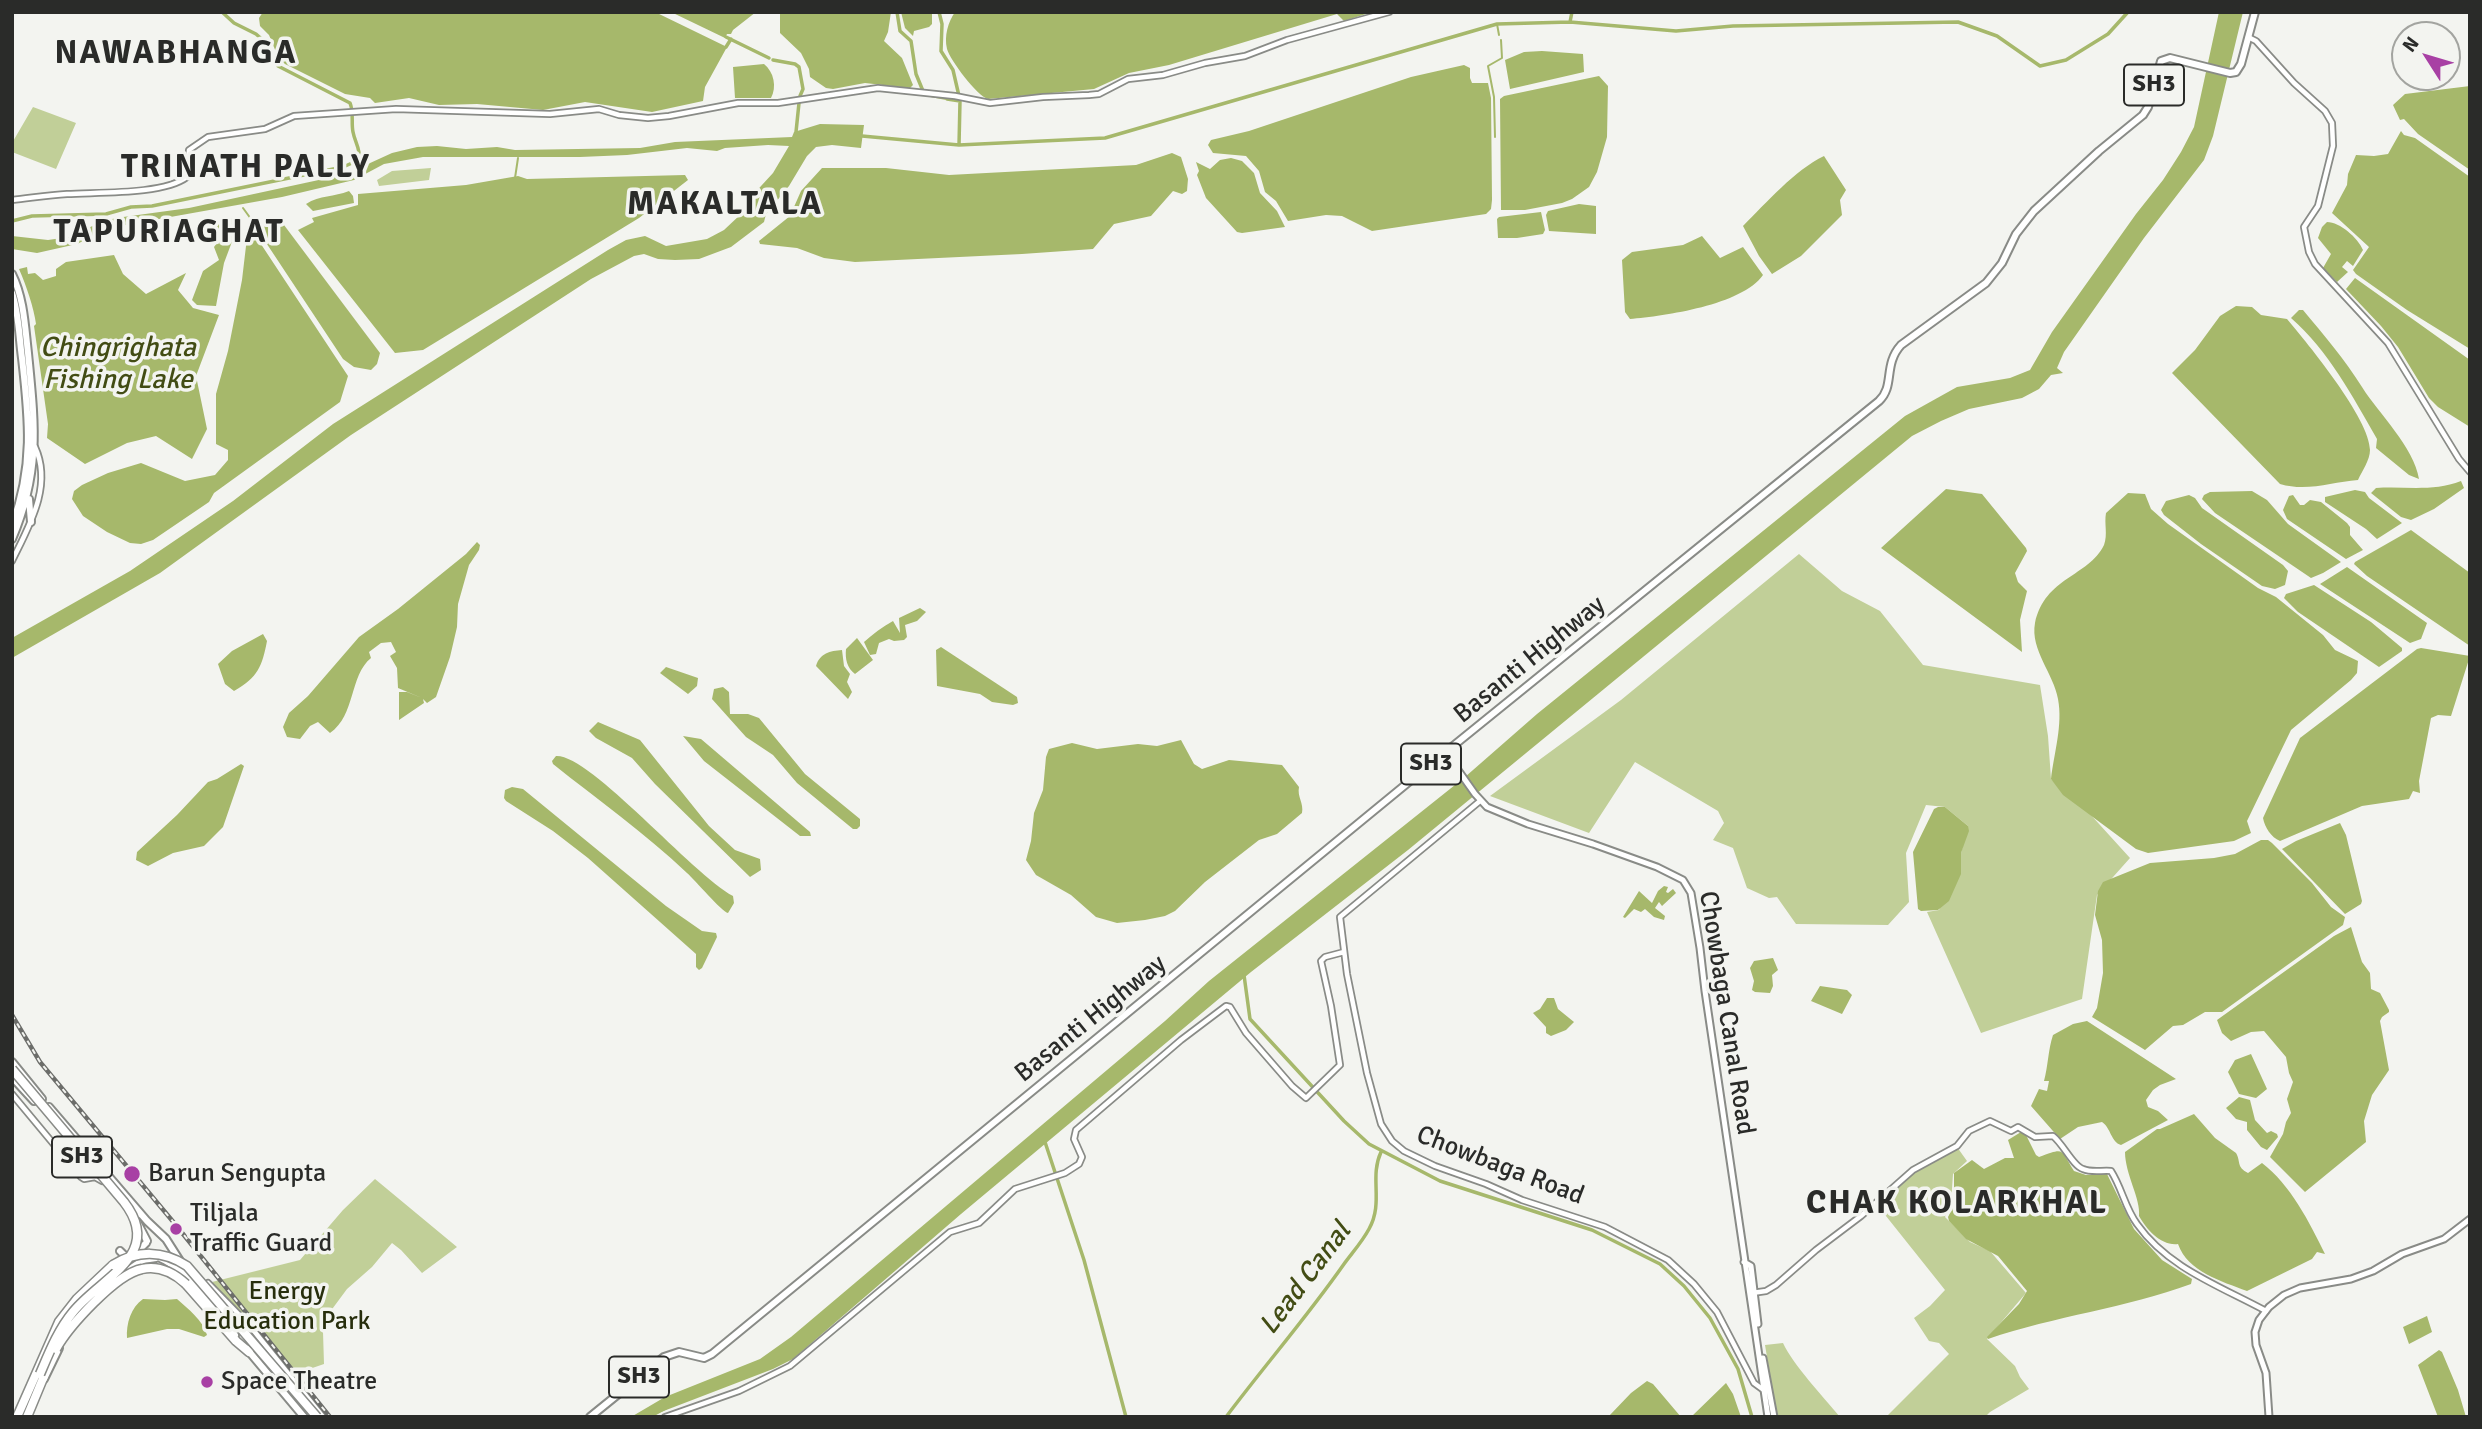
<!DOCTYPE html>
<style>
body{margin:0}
#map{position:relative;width:2482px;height:1429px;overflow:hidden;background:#f3f4f0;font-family:Signika,sans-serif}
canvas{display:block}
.frame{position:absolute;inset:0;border:14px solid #2a2b29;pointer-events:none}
.north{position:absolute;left:2391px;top:21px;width:70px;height:70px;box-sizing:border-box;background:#f3f4f0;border:2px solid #a3a4a0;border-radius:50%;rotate:307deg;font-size:19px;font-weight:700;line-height:28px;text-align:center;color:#2a2b29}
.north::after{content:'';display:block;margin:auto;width:24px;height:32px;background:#a840a4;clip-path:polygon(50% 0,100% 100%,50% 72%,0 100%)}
</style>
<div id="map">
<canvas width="2482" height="1429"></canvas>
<div class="frame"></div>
<div class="north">N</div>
</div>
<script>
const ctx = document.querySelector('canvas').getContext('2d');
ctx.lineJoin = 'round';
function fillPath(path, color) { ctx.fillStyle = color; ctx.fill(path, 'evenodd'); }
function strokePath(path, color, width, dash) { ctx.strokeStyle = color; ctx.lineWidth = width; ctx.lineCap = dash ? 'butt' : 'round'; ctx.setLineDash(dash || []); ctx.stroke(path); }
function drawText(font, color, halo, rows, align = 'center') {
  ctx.font = font + ' Signika,sans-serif'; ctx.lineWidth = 7; ctx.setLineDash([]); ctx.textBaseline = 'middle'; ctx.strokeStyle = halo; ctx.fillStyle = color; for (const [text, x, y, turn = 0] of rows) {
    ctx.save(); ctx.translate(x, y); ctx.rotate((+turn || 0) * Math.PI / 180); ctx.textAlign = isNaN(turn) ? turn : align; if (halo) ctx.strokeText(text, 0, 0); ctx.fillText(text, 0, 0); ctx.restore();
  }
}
const green = new Path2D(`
 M33,107L76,123L56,169L12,152V143Z
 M431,168L429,180L379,186L377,180L392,171Z
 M1799,554L1842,591L1880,611L1923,665L2040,685L2048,736L2051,779L2090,814L2130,858L2097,895L2082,999L1981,1033L1927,912L1939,910L1961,853L1968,826L1945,807L1926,805L1906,853L1909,902L1888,925L1796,924L1777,897L1769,898L1747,888L1733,848L1713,840L1724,823L1718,811L1635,762L1589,833L1490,796L1621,700Z
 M1957,1147L1967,1161L1953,1174L1951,1203L1945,1217L1970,1242L1990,1251L2026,1293L1987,1339L2015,1366L2020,1377L2029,1389L1990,1412L1985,1417H1886L1949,1354L1939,1343L1929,1341L1914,1318L1930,1306L1945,1290L1878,1206C1892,1176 1929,1161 1957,1147Z
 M375,1179L457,1247L422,1273L401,1250L392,1243L372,1267L347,1289L327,1316L323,1332L324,1364L289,1376L212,1282L300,1260L343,1210Z
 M1783,1343C1794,1366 1822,1395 1840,1417H1777L1765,1345Z`);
const water = new Path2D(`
 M263,12H655L727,47L705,87L703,101L652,112L585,102L543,110L477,104L439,105L409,98L375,103L370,98L345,94L285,64L278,57L269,35L260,26L259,18Z
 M671,12H756L733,30L731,34H727L725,38Z
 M780,12H891L888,32L884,41L902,58L913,85L910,88L865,83L833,89L826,88L810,77L809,69L801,53L780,33Z
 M901,12H932V24L929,27L914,31L913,36L905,28Z
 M955,12H1372L1344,21L1337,14L1169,65L1129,73L1094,89L988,99C977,96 950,60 947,49C944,36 948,22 955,12Z
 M2219,12H2243L2213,136L2204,160L2144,238L2064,352L2057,368L2063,373L2051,375L2039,389L2022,398L1969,409L1941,421L1912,436L1408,850L1251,972L961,1214L793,1359L773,1369L648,1417H631L665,1397L760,1359L791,1337L1165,1021L1209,981L1465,777L1537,714L1905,416L1957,387L2010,378L2030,370L2052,332L2136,214L2163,180L2181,152L2194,127Z
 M1542,51L1583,54L1584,72L1510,89L1505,60L1524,52Z
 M764,64C774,72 777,87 771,98H735L733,67Z
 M1464,65L1470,68V78L1472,83H1488L1491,98L1492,200L1491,209L1486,214L1372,231L1342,216L1326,215L1288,221L1276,201L1265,192L1259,171L1246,156L1213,153L1208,145L1211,140L1249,131L1411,77Z
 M1599,76L1608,86L1607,137L1597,172L1589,187L1572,199L1562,203L1525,210H1501L1500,99L1504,96Z
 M2470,86V170L2418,134L2404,119L2400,120L2393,105L2405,94Z
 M820,124L864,125L861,148L832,145L816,147L807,156L789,186L766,214L764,222L731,247L699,259L675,260L658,259L644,254L634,256L591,279L351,435L160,573L12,658V638L130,571L233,501L333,424L608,250L626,240L645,236L666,246L707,239L724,230L741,214L750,198L773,173L789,146L768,145L725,148L717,151L687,148L627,155L580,157H423L384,164L354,180L282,197L109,228L77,244L37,253L12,249V236L48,240L69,237L101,222L116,218L189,208L328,178L357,169L392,153L417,147L437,146L466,149L497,147L515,150L640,148L675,142L792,137L794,132Z
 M2401,131L2404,135L2415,138L2470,177V349L2407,310L2356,274L2353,270L2369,247L2332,213L2347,185L2348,174L2356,155L2374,156L2388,154Z
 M1172,153L1181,157L1188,179L1187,191L1182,194L1173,191L1151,216L1114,224L1093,249L1022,254L855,262L824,258L797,248L760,244L759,241L790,216L801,191L822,168H886L949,175L1136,165Z
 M1824,156L1846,190L1840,200L1842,215L1801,256L1772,274L1759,256L1743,226C1766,203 1795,170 1824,156Z
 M1231,158L1242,161L1254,173L1260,193L1277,211L1285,227L1242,233L1237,232L1206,198L1197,175L1199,171L1196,162L1210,169L1220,160Z
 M685,175L688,180L639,218L423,350L395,353L298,230L314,222L312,218L358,205V194L466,185L518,176L527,179Z
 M349,191L353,196L354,203L313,211L306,204C320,195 334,197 349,191Z
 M1579,204L1596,206V234L1549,231L1546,215L1548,211Z
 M1541,212L1545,230L1543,234L1517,238H1498L1497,219L1499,217Z
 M278,217L380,353L377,364L371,370L354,367L343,359L255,226Z
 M235,218L233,239L224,263L216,306L197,305L192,300L203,271L219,260L214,247L217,243L215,223Z
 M2327,222C2340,222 2358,238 2363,250L2353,266L2347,261L2342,267L2348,272L2337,282L2323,268L2331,254L2318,238L2322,227Z
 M248,229H251L348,376L340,402L214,493L209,502L153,540L141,544L130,543L107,532L83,516L72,499L74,491L82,485L108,473L141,463L185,481L215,475L228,460V450L216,444V394L228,351L242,280Z
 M1702,236L1720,258L1743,247L1763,275C1742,305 1665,316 1630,319L1625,312L1622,260L1632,252L1683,245Z
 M114,255L123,274L146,294L186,273L178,290L193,308L219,315L196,376L207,429L192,459L156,436L127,443L85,464L47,438L48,424L34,326L36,324C34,308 26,285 19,269L27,267L28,274L35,273L43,280L56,276V269L66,262Z
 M2355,278L2470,360V427L2438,407L2429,398L2398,347L2381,326L2346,289Z
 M2236,306L2252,307L2261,315L2287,319C2308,344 2370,419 2370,450C2370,460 2362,471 2358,480C2332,482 2307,492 2280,484L2172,373L2195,350L2220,316Z
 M2299,310H2303C2324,335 2345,360 2362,387C2379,414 2414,447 2419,479L2409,475L2376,448L2377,439C2353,397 2328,350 2291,318Z
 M2461,481L2464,488L2434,509L2411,520L2401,517L2371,493L2376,488C2405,486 2433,492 2461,481Z
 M1946,489L1982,494L2026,548L2027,551L2015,573L2018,582L2027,591L2020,620L2022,652L1881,548Z
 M2355,490L2365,492L2369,498L2402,523L2377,539L2366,529L2325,502V497Z
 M2252,491L2267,500L2288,524L2341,562L2323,573L2311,578L2215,513L2202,499L2204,495L2210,492Z
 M2128,493L2145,494L2151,509L2168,524L2258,588L2276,597L2323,635L2335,650L2358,661L2357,673L2351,680L2291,730L2247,821L2251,833L2234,841L2148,853L2136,849L2063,795L2051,779C2054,753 2063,725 2058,699C2054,674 2030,650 2035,623C2045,577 2088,577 2104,545C2108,534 2104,524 2106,513Z
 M2189,495L2195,498L2202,508L2283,565L2288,571L2285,585L2275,589L2262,586L2201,544L2164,515L2161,510L2166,501Z
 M2293,495L2300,505H2304L2310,500L2321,502L2347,523L2350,527V535L2363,550L2346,559L2287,519L2283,510L2289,496Z
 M2411,530L2470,573V646L2367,576L2354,564L2355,562Z
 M477,542L480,545L479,550L469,565L458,604L457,627L450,657L436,697L427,703L423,699L424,703L399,720V692H407L422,698L398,688L397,668L390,656L396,652L391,642L381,643L369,652L371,658C349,676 356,715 330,733L318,722L310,726L300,739L287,737L283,727L289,713L308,696L359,637L398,609L466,554Z
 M2347,567L2427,623L2421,639L2410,643L2320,584Z
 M2314,585L2371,622L2402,648V651L2379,667L2298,612L2284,598L2286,594Z
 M920,608L926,612L917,621L905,625L907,637L904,640L894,641L889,639L879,643L876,654L870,655L864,642C873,634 882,627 893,621L900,633L899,618Z
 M263,634L267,641C262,667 258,677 234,691L225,684L218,664L232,651Z
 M857,638L873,660L855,674C847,668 845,659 846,649Z
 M941,647L1017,697L1018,703L1013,705L992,702L980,694L937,686L936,650Z
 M2421,648L2470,656L2451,716L2438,715L2431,718L2419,781L2420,793L2413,791L2409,799L2362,806L2280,841C2271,837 2265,828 2263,818L2300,738L2417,649Z
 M842,650L844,666L850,674L847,682L852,692L848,699L816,666C820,653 830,651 842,650Z
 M666,667L698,678L697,686L688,694L660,673Z
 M723,687L729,692L730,714H748L759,718L805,774L860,819V826L857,829H853L797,783L773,755L746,737L712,699L714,689Z
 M598,722L640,740L709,826L735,850L760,859L761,870L750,877L655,784L632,758L596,738L589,731Z
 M683,736L701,739L810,832L811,836H800L704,761Z
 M1181,740L1194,764L1202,769L1229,760L1282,765L1299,787C1297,797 1304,803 1302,813L1277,834L1259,840L1205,882L1175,911L1165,916L1145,920L1117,923L1096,917L1071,895L1036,875L1026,860L1031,841L1034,813L1043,790L1046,757L1049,749L1072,743L1097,749L1138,744L1157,746Z
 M556,756C590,754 692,874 733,896L734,903L728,913C722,912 695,880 687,873C645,833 598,800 553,764L552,761Z
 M241,764L244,766L223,827L204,846L173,853L148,866L136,860L137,852L177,815L208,782L217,779Z
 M512,787L523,789L666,906L702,931L716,933L717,937L702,968L699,970L696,967V954L588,858L553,831L506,801L504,798L505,790Z
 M1938,807H1945L1968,826L1969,831L1961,853V874L1949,901L1938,910L1921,911L1918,909L1913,852L1934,809Z
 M2340,823L2346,835L2362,901L2361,904L2345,914L2282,849L2296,841Z
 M2261,840H2268L2272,843L2312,883L2331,907L2345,917L2343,925L2222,1012H2205L2183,1025L2173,1026L2145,1050L2092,1017L2097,1008L2103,973L2102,940L2095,915L2098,891L2103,882L2150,863L2214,858L2235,854Z
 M1664,886L1668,887L1666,892L1668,893L1673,889L1676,893L1662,906L1659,902L1655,908L1665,916L1664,920L1654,917L1645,909L1641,912L1634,909L1625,918L1623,917L1639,891L1652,903L1658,891Z
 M2351,927L2362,962L2370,973L2371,989L2380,993L2389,1010V1012L2382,1017L2380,1021L2389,1070L2372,1095L2364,1121L2366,1142L2305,1192L2270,1157L2283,1134L2286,1122L2291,1113L2287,1099L2293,1082L2289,1073L2286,1057L2264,1031L2251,1032L2231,1041L2222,1033L2217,1020L2334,936Z
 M1773,958L1778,970L1772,975L1773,986L1770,993L1755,992L1752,990L1754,981L1750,968L1754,961Z
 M1820,986L1847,990L1852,995L1842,1014L1811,1001Z
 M1547,998H1554L1558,1009L1574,1022L1566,1030L1551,1036L1546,1033V1027L1533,1013L1540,1009Z
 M2087,1021L2176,1079L2160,1085L2153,1090L2146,1100L2148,1107L2158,1111L2168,1120L2121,1145C2111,1142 2111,1128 2102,1122L2078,1127L2060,1139L2031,1106L2039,1089L2047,1091L2049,1081H2044C2048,1067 2048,1050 2053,1035L2073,1024Z
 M2251,1054L2267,1089L2256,1098L2239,1094L2228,1072L2235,1060Z
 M2239,1097L2250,1100L2255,1120L2267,1133L2271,1131L2277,1134L2278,1137L2267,1150L2261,1147L2247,1130V1122L2236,1119L2226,1108Z
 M2194,1114L2215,1138L2236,1153C2241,1161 2236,1167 2248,1173L2262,1163C2290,1184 2310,1223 2325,1254L2317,1252L2312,1259L2247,1291C2221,1281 2188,1272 2178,1244C2161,1246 2147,1230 2139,1216C2141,1199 2125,1174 2125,1152L2157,1129H2160Z
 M2021,1132L2026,1135L2036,1155L2039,1157C2066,1147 2060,1149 2074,1171L2086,1175L2107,1174L2134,1229L2162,1260L2192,1279L2191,1284C2126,1308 2055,1316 1988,1339L1987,1337L2019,1304L2027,1291L1998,1256L1966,1239L1949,1221L1948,1217L1954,1205V1173L1972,1160L1984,1169L2005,1158H2014L2008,1140Z
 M143,1299L165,1300L177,1299C188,1309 203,1320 207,1335L204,1337L179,1329H167L127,1338C126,1324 131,1307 143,1299Z
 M2427,1316L2432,1332L2409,1344L2403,1327Z
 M2439,1350L2442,1352L2458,1390L2466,1417H2438L2418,1365Z
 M1647,1381L1653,1384L1681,1417H1604L1609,1416L1631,1393Z
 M1726,1383L1733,1394L1741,1417H1691Z`);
const stream = new Path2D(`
 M1497,24L1499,35
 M1495,137L1494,97L1488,66L1502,58L1501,40
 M515,178L518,158
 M243,208L251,219L249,229`);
const canal = new Path2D(`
 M897,12L900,31L911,41L916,74L923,91
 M939,12L942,24L941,51L953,70L959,96
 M1570,22L1572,12
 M1997,36L2040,66L2066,60L2108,34L2128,12
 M726,37L769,58
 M726,47L731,39
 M773,60L795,64L799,67L803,89L800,96
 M924,94L945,98
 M947,99L960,101L959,145
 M796,132L799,103
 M862,136L959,145L1105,138L1497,24L1570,22L1676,31L1733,26L1958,22L1997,36
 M12,221L32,216L106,214L131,207L152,206L343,167L359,160C361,149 355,143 353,132C351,123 354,112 350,103L278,66L265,42L256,34L234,23L222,12
 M1244,975L1250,1019L1344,1121L1369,1144L1440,1181L1592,1230L1660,1264L1684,1286L1710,1318L1738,1369L1752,1417
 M1045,1142L1084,1260L1126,1417
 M649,1417L669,1406
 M1226,1417C1265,1365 1307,1317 1344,1264C1352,1253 1362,1242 1369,1229C1384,1202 1369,1178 1381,1152`);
const tertiary = new Path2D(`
 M2248,37L2256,41L2294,83L2325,111L2332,123L2333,146L2318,206L2304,227L2309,252L2315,264L2388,343L2459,459L2470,472
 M12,200C31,198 49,195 67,194C98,192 163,195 187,177L189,150L208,137L265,129L294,116L396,109L550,114L599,109L619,115L648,118L669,116L738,103H778L878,88L955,96L990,103L1043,97L1089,95L1099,94L1128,79L1163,75L1205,63L1245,56L1287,40L1389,12
 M12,561C29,526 53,486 35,447
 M1480,801L1340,917L1347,974L1367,1073L1381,1124L1392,1141L1404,1151L1435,1166L1486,1184L1522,1200L1605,1227L1668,1260L1694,1284L1717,1312L1754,1383L1765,1391
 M12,1094L81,1177L84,1179L95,1177L102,1181
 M208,1283L250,1326L323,1417
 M1752,1293L1766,1291L1776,1285L1816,1250L1861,1216L1913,1170L1957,1146L1969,1131L1990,1121L2011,1131L2018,1127L2035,1137L2053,1136C2064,1145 2073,1166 2083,1169C2092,1173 2102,1170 2111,1171C2122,1188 2125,1208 2137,1224C2168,1268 2220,1286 2266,1311
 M665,1417L739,1391L790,1366L950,1232L979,1223L1015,1189L1065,1173L1079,1164L1082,1157L1074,1139L1076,1130L1181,1040L1226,1006L1230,1007L1246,1033L1292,1086L1306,1098L1340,1065L1331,1006L1321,961L1325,957L1344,952`);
const secondary = new Path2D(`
 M1446,753L1475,794L1487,807L1528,824L1593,844L1657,867L1683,880L1691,893L1700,948L1705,991L1768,1417
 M1744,1262L1751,1266L1758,1324
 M1763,1358L1774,1417
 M2269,1417L2266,1373L2256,1345L2255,1332L2259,1320L2269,1307L2284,1295L2300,1288L2351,1279L2373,1271L2402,1254L2444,1239L2470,1219`);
const primary = new Path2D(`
 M12,274C24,298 25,327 28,353C35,425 41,471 12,539
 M12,293C19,314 19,336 22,358C29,419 34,467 12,525
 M29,499L31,522
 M12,1062L42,1099
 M12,1077L34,1101
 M49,1107L147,1221L166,1239L180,1261
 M135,1218L147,1241
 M120,1251L129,1260
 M133,1256L146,1243
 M160,1258C188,1270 217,1311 235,1335
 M120,1276L143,1260L156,1258
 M247,1349L304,1417
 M44,1379L59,1348
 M590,1417L664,1357L679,1352L704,1358L712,1354L1421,772L1879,401C1895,386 1883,365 1901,345L1986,283L2002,263L2016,234L2034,211L2099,151L2143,115L2148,107L2161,61L2170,58L2230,73L2236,72L2241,64L2255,12`);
const motorway = new Path2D(`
 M122,1196L136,1215
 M186,1284L236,1341L249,1352
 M17,1417L59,1322L77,1299L113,1265
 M27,1417L44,1376`);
const rail = new Path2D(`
 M12,1015L40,1062L175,1224L330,1417`);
const motorwayBridge = new Path2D(`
 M12,1069L124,1202C165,1255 101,1277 73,1312C58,1330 49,1353 40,1374
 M113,1265C137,1250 163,1250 187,1266L317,1417
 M56,1349C69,1326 116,1274 142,1269C160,1265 174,1273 186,1284`);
const markers = [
 [132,1174,9,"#a840a4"],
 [176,1229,7,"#a840a4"],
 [207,1382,7,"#a840a4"]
];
const shields = [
 [2154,85,60],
 [1431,764,60],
 [82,1157,60],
 [639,1377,60]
];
const shieldNames = [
 ["SH3",2154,85],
 ["SH3",1431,764],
 ["SH3",82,1157],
 ["SH3",639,1377]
];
const streetNames = [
 ["Basanti Highway",1530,660,-39],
 ["Chowbaga Canal Road",1726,1013,81],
 ["Basanti Highway",1091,1019,-39],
 ["Chowbaga Road",1500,1166,21]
];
const poiNames = [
 ["Barun Sengupta",148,1174],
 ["Tiljala",190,1214],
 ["Traffic Guard",190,1244],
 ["Space Theatre",221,1382]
];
const parkNames = [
 ["Energy",287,1292],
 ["Education Park",287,1322]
];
const waterNames = [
 ["Chingrighata",118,349],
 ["Fishing Lake",118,381],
 ["Lead Canal",1306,1279,-53]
];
const districtNames = [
 ["NAWABHANGA",176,54],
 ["TRINATH PALLY",246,168],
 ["MAKALTALA",725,205],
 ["TAPURIAGHAT",169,233],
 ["CHAK KOLARKHAL",1957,1204]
];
fillPath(green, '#c1cf98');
fillPath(water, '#a6b86b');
strokePath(stream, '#a6b86b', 2);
strokePath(canal, '#a6b86b', 3.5);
strokePath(tertiary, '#898b87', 8);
strokePath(secondary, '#898b87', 9);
strokePath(primary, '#898b87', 10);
strokePath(motorway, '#898b87', 11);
strokePath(tertiary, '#fff', 4.5);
strokePath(secondary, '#fff', 5);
strokePath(primary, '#fff', 6);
strokePath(motorway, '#fff', 8);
strokePath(rail, '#6c6d6a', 4.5);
strokePath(rail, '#f3f4f0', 2, [5]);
strokePath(motorwayBridge, '#898b87', 11, []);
strokePath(motorwayBridge, '#fff', 8);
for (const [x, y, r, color] of markers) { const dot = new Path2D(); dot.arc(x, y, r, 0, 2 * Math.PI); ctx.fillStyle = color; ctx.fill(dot); strokePath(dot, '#f3f4f0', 2.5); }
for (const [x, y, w] of shields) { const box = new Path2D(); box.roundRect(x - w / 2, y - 20.5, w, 41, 5); ctx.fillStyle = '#f3f4f0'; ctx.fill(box); strokePath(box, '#2a2b29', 2); }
drawText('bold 24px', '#2a2b29', null, shieldNames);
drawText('26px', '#2a2b29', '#f3f4f0', streetNames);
drawText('26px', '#2a2b29', '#f3f4f0', poiNames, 'left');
drawText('26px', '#272e0c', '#f3f4f0', parkNames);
drawText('italic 28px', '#424c14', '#f3f4f0', waterNames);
ctx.letterSpacing = '2px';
drawText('bold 33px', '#2a2b29', '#f3f4f0', districtNames);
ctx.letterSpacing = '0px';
</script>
